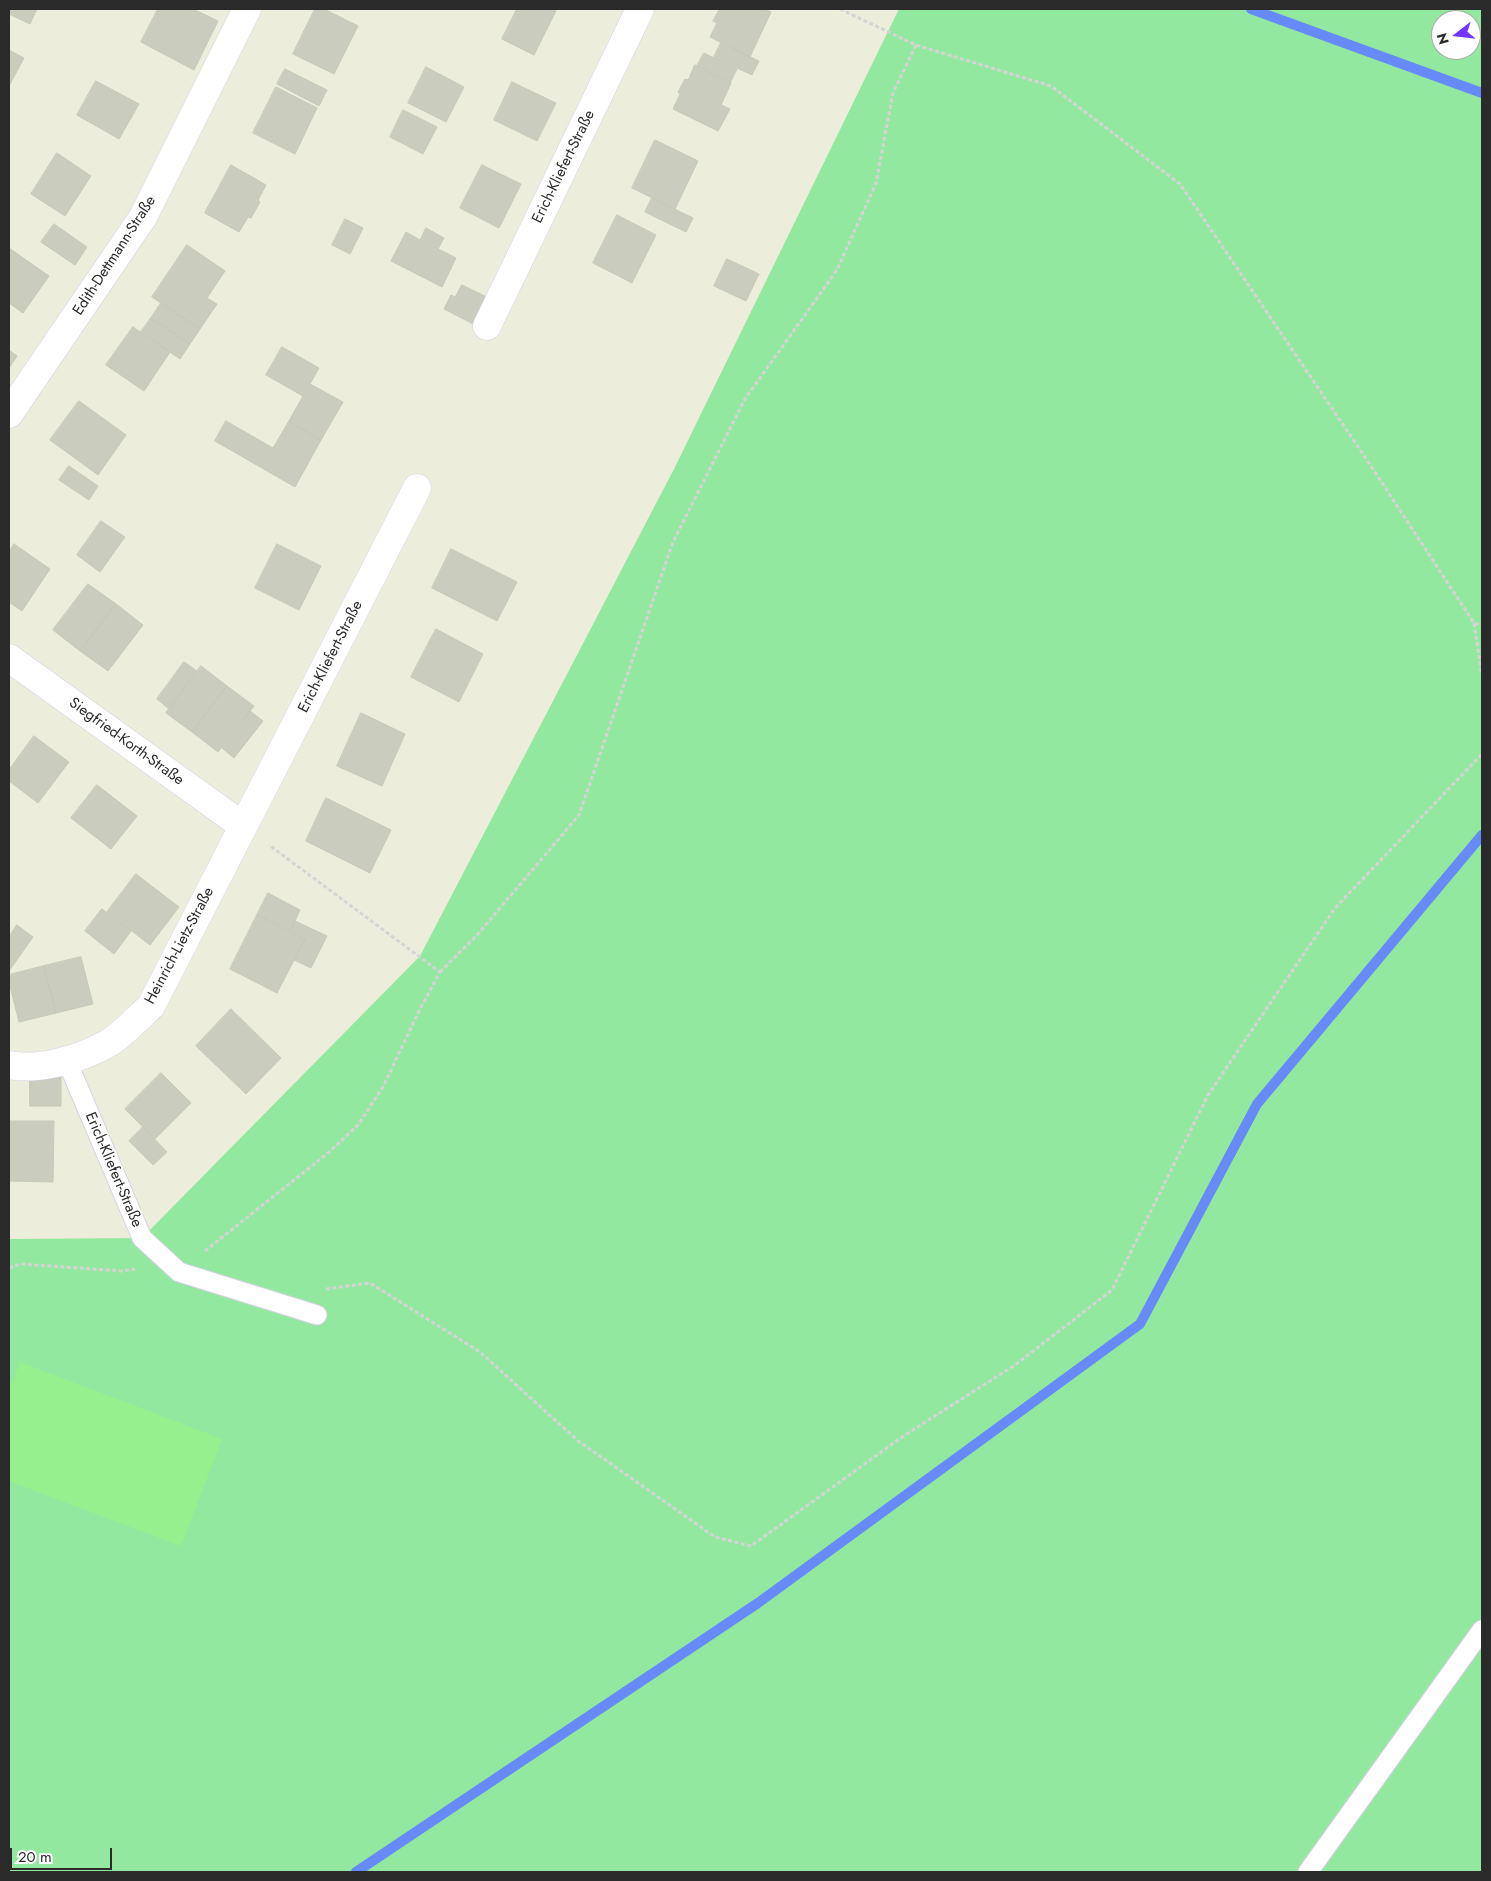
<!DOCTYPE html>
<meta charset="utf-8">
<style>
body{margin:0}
#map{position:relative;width:1491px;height:1881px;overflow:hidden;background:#eceddb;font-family:Jost,sans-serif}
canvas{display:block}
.frame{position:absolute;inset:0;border:10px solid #2a2a2a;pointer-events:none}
.north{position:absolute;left:1431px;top:10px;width:50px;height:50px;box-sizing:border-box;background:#fff;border:1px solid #aaa;border-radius:50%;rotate:254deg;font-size:14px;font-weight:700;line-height:20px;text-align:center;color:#2a2a2a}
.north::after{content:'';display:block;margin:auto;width:18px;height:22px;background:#7236ff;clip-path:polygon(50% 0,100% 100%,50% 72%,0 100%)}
.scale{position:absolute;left:10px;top:1848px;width:102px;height:22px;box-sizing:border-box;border:2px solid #2a2a2a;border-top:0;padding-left:6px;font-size:15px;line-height:18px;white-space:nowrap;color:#2a2a2a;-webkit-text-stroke:4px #fff;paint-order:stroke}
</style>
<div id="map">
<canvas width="1491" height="1881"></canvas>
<div class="frame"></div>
<div class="north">N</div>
<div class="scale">20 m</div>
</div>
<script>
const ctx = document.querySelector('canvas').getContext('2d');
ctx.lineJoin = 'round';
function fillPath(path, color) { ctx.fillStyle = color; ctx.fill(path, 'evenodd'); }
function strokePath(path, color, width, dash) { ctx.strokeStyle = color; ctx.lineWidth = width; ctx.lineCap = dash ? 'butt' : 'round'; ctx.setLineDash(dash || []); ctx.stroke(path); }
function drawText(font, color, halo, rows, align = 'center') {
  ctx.font = font + ' Jost,sans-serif'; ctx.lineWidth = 4; ctx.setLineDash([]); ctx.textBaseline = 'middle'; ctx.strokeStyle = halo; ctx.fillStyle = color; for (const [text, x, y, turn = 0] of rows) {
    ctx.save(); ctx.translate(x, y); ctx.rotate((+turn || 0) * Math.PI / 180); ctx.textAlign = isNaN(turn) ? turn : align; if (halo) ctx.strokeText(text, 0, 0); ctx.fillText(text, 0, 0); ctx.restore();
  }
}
const green = new Path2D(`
 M899,9H1482V1872H9V1239L142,1238L420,956L674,469ZM1441,20H1471V50H1441Z`);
const pitch = new Path2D(`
 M20,1362L222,1439L181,1546L9,1481V1391Z`);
const stream = new Path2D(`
 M1251,9L1482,93
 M356,1872L758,1603L1140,1324L1257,1104L1482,835`);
const building = new Path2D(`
 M9,9H37L30,24L9,14Z
 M158,9H193L218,21L194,70L141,42Z
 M315,9H324L358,26L334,74L293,54Z
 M517,9H551L556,11L534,55L502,39Z
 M720,9H764L771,12L750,57L710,37L717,23L713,21Z
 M721,43L759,61L752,75L714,57Z
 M9,50L24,58L9,86Z
 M704,53L737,69L730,83L697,66Z
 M695,65L731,83L721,105L730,109L718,131L673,109L680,94L678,92L685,79L688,80Z
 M426,67L464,87L446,122L408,103Z
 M285,69L327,90L319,106L277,84Z
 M96,81L139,104L119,139L77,115Z
 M512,82L556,103L537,141L494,120Z
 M276,87L317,108L295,154L253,133Z
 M403,110L437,127L423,154L390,137Z
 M655,140L698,161L675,209L632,188Z
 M57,153L91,176L65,216L31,194Z
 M231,165L266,185L258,200L260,202L251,218L248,217L239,232L205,213Z
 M482,165L521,184L499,228L460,208Z
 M652,198L693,218L686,232L645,212Z
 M617,215L656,235L632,283L593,263Z
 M345,219L363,228L350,254L332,245Z
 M54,224L87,247L75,265L41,242Z
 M426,228L444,238L438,249L456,258L442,287L391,261L406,232L420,240Z
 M187,245L225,271L207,298L217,304L200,329L152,297Z
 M9,248L49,276L23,313L9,303Z
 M727,259L759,274L746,301L714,286Z
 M462,285L493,300L479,327L444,309L451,295L455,297Z
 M161,303L200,329L190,344L151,318Z
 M151,318L190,344L180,359L141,332Z
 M133,327L170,352L144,391L106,365Z
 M282,347L319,368L310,384L343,402L321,440L289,421L303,396L266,375Z
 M9,350L17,356L9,368Z
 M79,401L126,435L98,475L50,440Z
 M226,421L273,448L289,421L321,440L295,487L215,441Z
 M69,466L98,486L89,500L59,480Z
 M101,521L125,537L100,572L77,555Z
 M14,544L50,569L22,611L9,602V552Z
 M277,544L321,566L299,610L255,588Z
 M451,549L517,582L497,621L432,588Z
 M88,584L116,604L80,651L53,630Z
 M116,604L143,625L108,671L80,651Z
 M436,629L483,654L459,702L411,677Z
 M184,662L197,671L169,709L157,699Z
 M201,666L227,686L192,732L166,713Z
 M227,686L254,706L218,752L192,732Z
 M250,711L263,721L234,758L222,748Z
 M361,713L405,734L382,786L337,766Z
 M34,736L69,762L38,803L9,781V770Z
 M97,785L137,816L111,849L71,818Z
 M326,798L391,830L370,873L306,841Z
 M136,874L179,907L150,945L107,912Z
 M268,893L300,910L290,932L257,915Z
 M102,909L131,931L114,954L85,931Z
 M257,915L305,939L277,993L230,969Z
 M295,921L327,936L311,968L294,960L305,939L290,932Z
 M17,925L33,937L9,971V937Z
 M81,957L93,1004L56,1013L44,966Z
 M44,966L56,1013L19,1022L9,982V975Z
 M231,1009L281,1058L246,1094L196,1046Z
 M161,1073L191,1103L155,1139L125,1109Z
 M30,1077H61V1106H30Z
 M9,1121H54L53,1182L9,1181Z
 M143,1127L167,1152L153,1165L129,1141Z`);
const path = new Path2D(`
 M840,9L916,45L1051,86L1180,184L1369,463L1474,623L1482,625
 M1474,623L1482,676
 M440,972L478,934L579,815L673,542L745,399L837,270L876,183L893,93L916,45
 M205,1251L328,1153L358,1125L383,1087L419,1011L440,972L269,845
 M9,1268L21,1264L122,1271L135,1269
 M326,1289L370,1283L480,1352L577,1440L715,1537L751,1546L902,1437L1015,1365L1112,1290L1208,1095L1335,908L1482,754`);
const lane = new Path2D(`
 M67,1061L142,1238L179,1272L317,1315
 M1308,1872L1482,1630`);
const street = new Path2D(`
 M487,326L640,9
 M9,414L143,217L247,9
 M9,658L243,826
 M9,1065C39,1071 80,1059 107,1044C120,1037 139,1017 151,1006L417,488`);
const streetNames = [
 ["Erich-Kliefert-Straße",564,167,-64],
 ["Edith-Dettmann-Straße",115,256,-57],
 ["Erich-Kliefert-Straße",331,657,-63],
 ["Siegfried-Korth-Straße",126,742,36],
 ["Heinrich-Lietz-Straße",180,946,-62],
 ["Erich-Kliefert-Straße",113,1170,67]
];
fillPath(green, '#93e89f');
fillPath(pitch, '#97f08e');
strokePath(stream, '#668af7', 10);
fillPath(building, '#caccbe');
strokePath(building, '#c6c9b4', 1);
strokePath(lane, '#d6d0e4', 21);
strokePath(street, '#d6d0e4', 29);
strokePath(path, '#d4d4d4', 3, [4, 2.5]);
strokePath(lane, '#fff', 19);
strokePath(street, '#fff', 28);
drawText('15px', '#2a2a2a', '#fff', streetNames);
</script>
